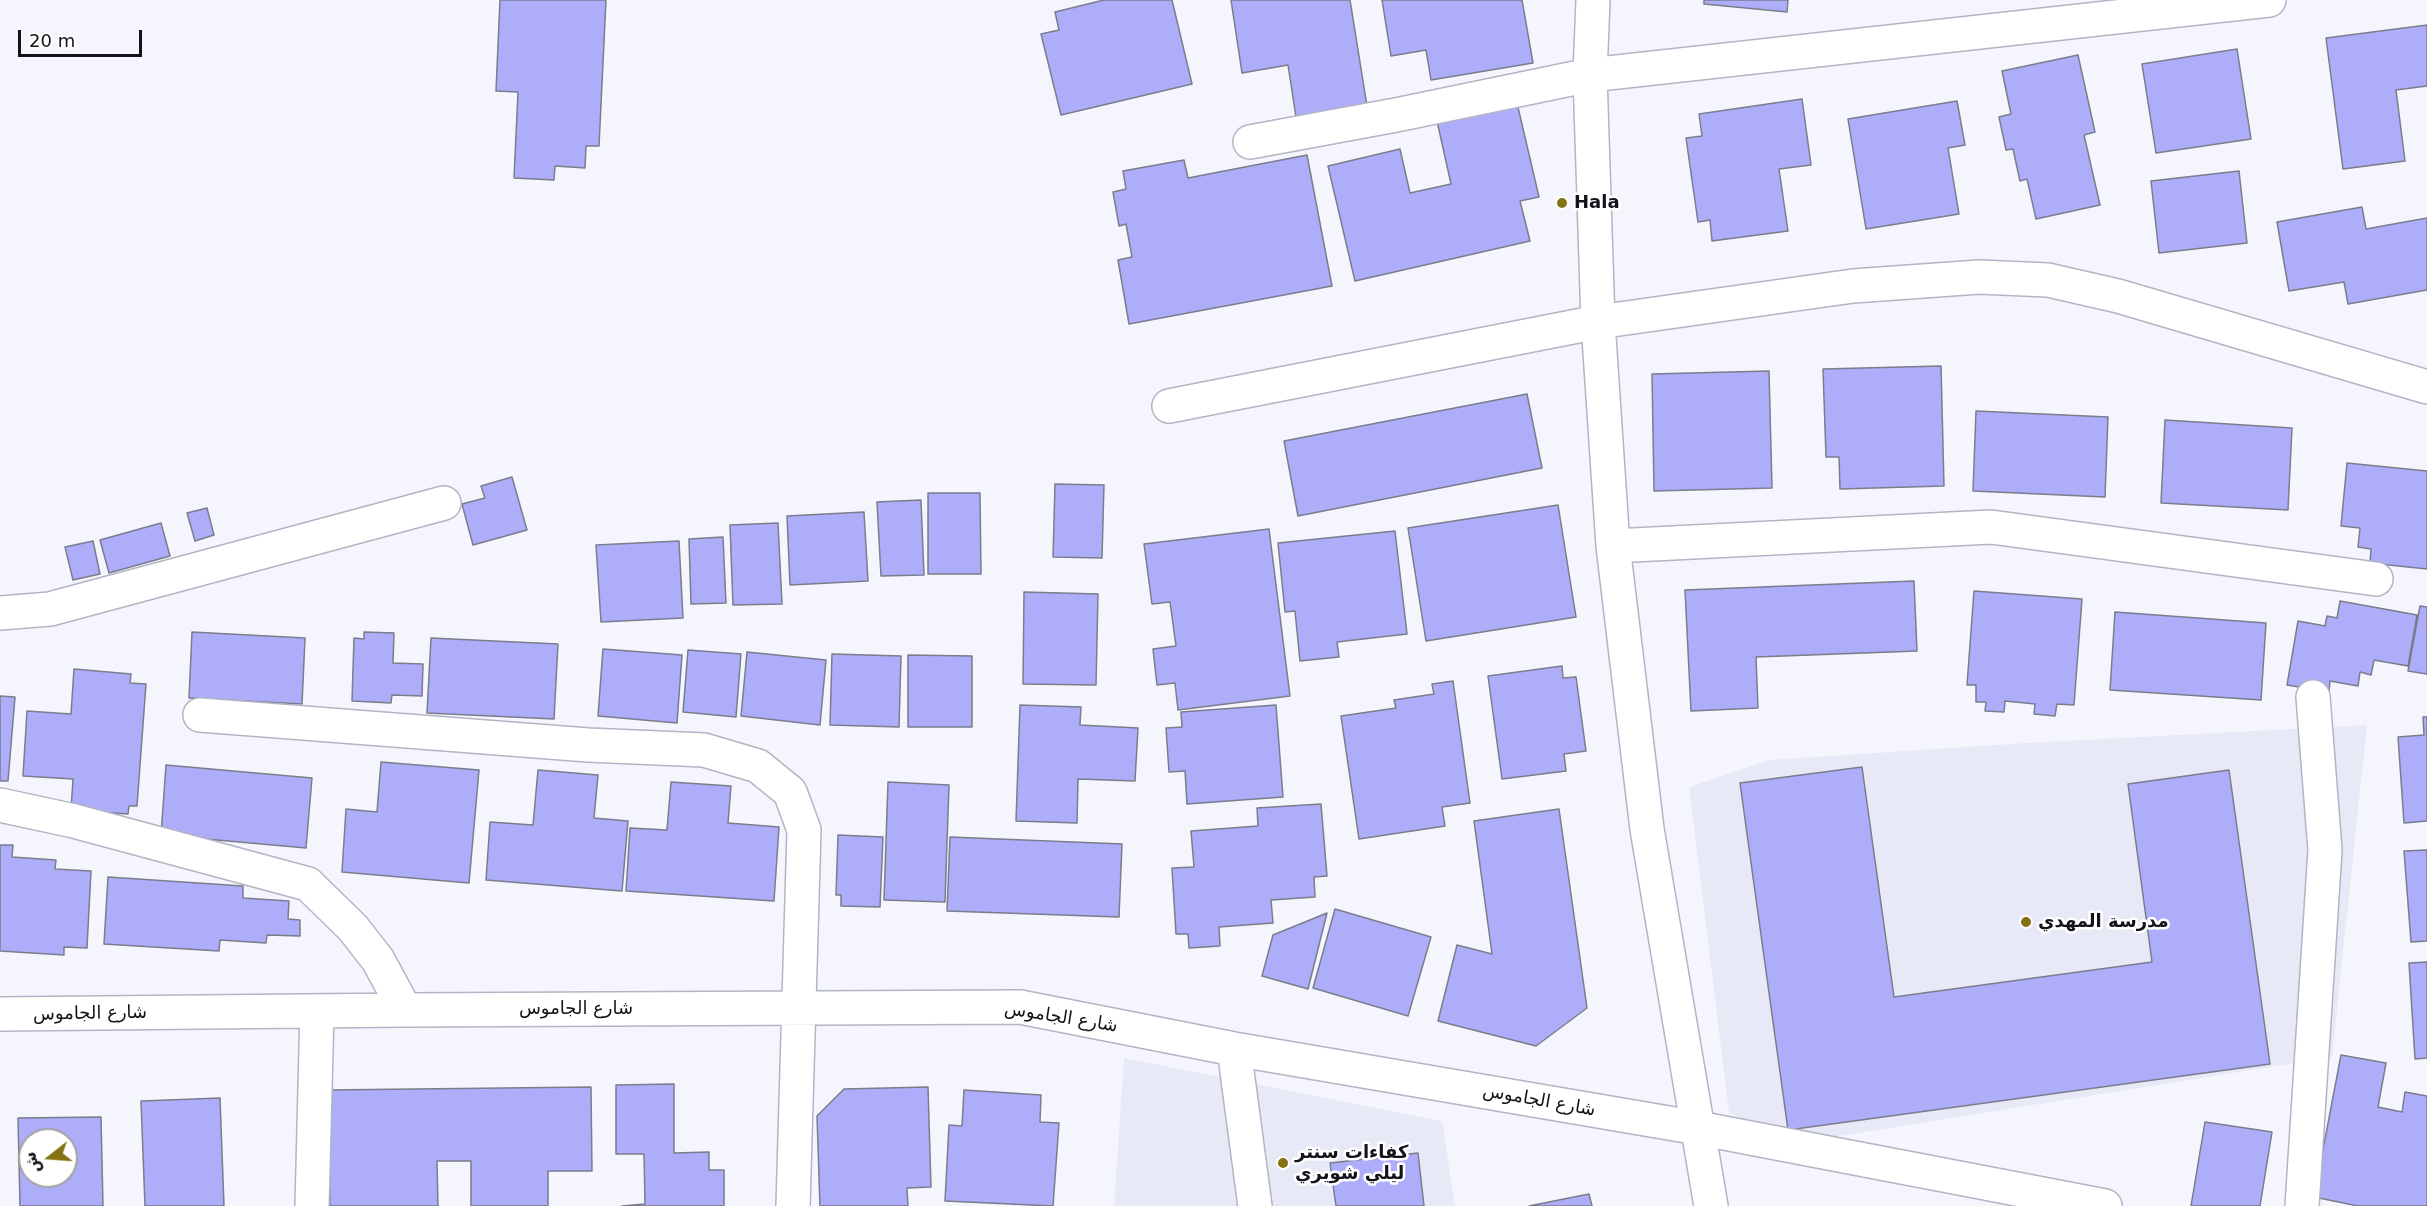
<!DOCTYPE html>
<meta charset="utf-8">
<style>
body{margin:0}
#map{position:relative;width:2427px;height:1206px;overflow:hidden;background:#f5f6fd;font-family:"DejaVu Sans",Vazirmatn,sans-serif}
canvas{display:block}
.north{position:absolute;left:18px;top:1128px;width:60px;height:60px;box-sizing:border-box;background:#fff;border:2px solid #a1a1a3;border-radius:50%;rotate:253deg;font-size:16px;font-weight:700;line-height:24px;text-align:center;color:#131319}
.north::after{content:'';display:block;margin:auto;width:21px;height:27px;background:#847111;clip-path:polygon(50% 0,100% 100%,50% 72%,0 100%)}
.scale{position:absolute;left:18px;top:30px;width:124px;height:27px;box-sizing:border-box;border:3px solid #131319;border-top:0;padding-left:8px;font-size:18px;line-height:21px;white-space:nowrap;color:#131319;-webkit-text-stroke:4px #fff;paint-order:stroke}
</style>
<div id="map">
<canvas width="2427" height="1206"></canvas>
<div class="north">ش</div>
<div class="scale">20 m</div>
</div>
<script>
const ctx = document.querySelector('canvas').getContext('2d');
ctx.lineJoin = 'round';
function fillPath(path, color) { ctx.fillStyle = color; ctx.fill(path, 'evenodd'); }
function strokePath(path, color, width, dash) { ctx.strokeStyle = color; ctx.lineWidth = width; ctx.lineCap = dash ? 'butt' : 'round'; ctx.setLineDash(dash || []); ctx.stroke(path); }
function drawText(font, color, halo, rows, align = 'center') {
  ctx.font = font + ' "DejaVu Sans",Vazirmatn,sans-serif'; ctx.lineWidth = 5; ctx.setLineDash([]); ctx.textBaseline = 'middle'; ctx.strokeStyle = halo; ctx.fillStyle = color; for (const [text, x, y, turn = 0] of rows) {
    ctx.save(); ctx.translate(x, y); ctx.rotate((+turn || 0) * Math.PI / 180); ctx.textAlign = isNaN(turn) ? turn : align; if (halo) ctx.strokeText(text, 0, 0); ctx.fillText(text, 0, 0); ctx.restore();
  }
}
const built = new Path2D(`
 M2367,725L2332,1057L1840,1136L1779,1135L1729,1113L1689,787L1769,760L2027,743Z
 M1124,1058L1442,1121L1455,1206H1114Z`);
const building = new Path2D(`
 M500,0H606L599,146H586L585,168L555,166L554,180L514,178L518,92L496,91Z
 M1104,0H1172L1192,84L1061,115L1041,34L1059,30L1055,12Z
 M1231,0H1350L1367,106L1296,117L1288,65L1242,73Z
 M1382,0H1522L1533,63L1431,80L1426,50L1391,56Z
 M1704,0H1788L1787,12L1704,4Z
 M2427,25V86L2396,90L2405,161L2343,169L2326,38Z
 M2237,49L2251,139L2156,153L2142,64Z
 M2078,55L2095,132L2084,135L2100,205L2036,219L2027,179L2020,181L2013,149L2006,150L1999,117L2011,114L2002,71Z
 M1802,99L1811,165L1779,169L1788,231L1712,241L1710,220L1698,222L1686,138L1702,136L1699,114Z
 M1957,101L1965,145L1948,148L1959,214L1866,229L1848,119Z
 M1517,103L1539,197L1520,201L1530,241L1355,281L1328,166L1400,149L1410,193L1451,184L1437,121Z
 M1307,155L1332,286L1129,324L1118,260L1132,257L1126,224L1119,226L1113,192L1126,189L1123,171L1184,160L1188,178Z
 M2239,171L2247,243L2159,253L2151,181Z
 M2362,207L2366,229L2427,218V290L2348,304L2344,282L2289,291L2277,222Z
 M1941,366L1944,486L1840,489L1839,457H1826L1823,369Z
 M1769,371L1772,488L1654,491L1652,374Z
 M1527,394L1542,468L1298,516L1284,441Z
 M1976,411L2108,417L2105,497L1973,491Z
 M2165,420L2292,428L2288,510L2161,503Z
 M2347,463L2427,471V569L2370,563L2371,549L2358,547L2360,528L2341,526Z
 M512,477L527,530L473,545L462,504L485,498L481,486Z
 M1055,484L1104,485L1102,558L1053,557Z
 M928,493H980L981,574H928Z
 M921,500L924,575L881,576L877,502Z
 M1558,505L1576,617L1426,641L1408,528Z
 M207,508L214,535L195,541L187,513Z
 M864,512L868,581L790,585L787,516Z
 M161,523L170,556L109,573L100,540Z
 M778,523L782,604L733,605L730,525Z
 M1269,529L1290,696L1178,710L1175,683L1157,685L1153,649L1176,646L1170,602L1152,604L1144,544Z
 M1395,531L1407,634L1337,642L1339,657L1300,661L1295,611L1285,612L1278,543Z
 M723,537L726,603L691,604L689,539Z
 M93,541L100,574L73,580L65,547Z
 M679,541L683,618L601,622L596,545Z
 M1914,581L1917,651L1756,657L1758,708L1691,711L1685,590Z
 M1974,591L2082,599L2074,705L2057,704L2055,716L2034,714L2035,704L2005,701L2004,712L1985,711L1986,702H1976V685H1967Z
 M1024,592L1098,594L1096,685L1023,684Z
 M2340,601L2417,615L2408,666L2374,660L2371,675L2360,672L2358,686L2330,681L2329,692L2287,685L2298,621L2325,626L2327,616L2337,618Z
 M2420,606L2427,607V674L2408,671Z
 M2115,612L2266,623L2261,700L2110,690Z
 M192,632L305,638L302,704L189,698Z
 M364,632L394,633L393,663L423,664L422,696L392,695L391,703L352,701L354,638L364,639Z
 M431,638L558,644L554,719L427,713Z
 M603,649L682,655L677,723L598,716Z
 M688,650L741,654L736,717L683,712Z
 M747,652L826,660L820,725L741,716Z
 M832,654L901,656L899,727L830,725Z
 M908,655L972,656V727H908Z
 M1562,666L1563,678L1576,677L1586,751L1564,754L1566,771L1502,779L1488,676Z
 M74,669L131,674L130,683L146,684L137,806H129L128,814L71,810L73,779L23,776L27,711L71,714Z
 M1453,681L1470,803L1442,807L1445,826L1359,839L1341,716L1396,708L1394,700L1434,694L1432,684Z
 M0,696L15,697L8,781H0Z
 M1020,705L1081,707L1080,725L1138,728L1135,781L1078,779L1077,823L1016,821Z
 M1276,705L1283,797L1187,804L1185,771L1169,772L1166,728L1182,727L1181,712Z
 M2423,717H2427V821L2404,823L2398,737L2424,735Z
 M381,762L479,770L469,883L342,872L346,809L377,812Z
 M166,765L312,778L306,848L161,835Z
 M1862,767L1894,997L2152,962L2128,784L2229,770L2270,1064L1788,1130L1740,783Z
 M538,770L598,775L594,818L628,821L622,891L486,880L490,822L533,825Z
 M671,782L731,786L728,823L779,827L774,901L626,891L630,828L667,830Z
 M888,782L949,785L945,902L884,900Z
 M1321,804L1327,876L1314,877L1315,897L1271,900L1273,923L1219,927L1220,946L1189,948L1188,934H1176L1172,868L1194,867L1191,831L1258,826L1257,808Z
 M1559,809L1587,1008L1536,1046L1438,1021L1457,945L1492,954L1474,821Z
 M838,835L883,837L880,907L841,906V895H836Z
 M950,837L1122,844L1119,917L947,911Z
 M0,845H13L12,857L56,860L55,869L91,871L87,948L64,947V955L0,951Z
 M2427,850V941L2411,942L2404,851Z
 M108,877L243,886V898L289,901L288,919L300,920V936L267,935L266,943L220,940L219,951L104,944Z
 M1335,909L1431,937L1408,1016L1313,988Z
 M1327,913L1308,989L1262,976L1273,935Z
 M2427,962V1058L2415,1059L2409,963Z
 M2341,1055L2386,1063L2378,1107L2402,1112L2405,1092L2427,1096V1206H2358L2314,1197Z
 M674,1084V1153L709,1152V1170H724V1206H622L645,1204L644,1154H616V1085Z
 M591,1087L592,1171H548V1206H471V1161H437L438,1206H330L328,1090Z
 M928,1087L931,1187L907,1188L908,1206H820L817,1116L844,1089Z
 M964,1090L1041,1095L1040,1122L1059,1123L1053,1206L945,1201L949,1125L962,1126Z
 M220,1098L224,1206H145L141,1101Z
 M101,1117L103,1206H20L18,1118ZM30,1140H66V1176H30Z
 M2205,1122L2272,1132L2260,1206H2191Z
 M1418,1153L1424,1206H1336L1330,1163Z
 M1589,1194L1592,1206H1529Z`);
const minor = new Path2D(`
 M1593,0L1590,75L1598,322L1613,546L1647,829L1711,1206
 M1250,142L1396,115L1590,75L2269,0
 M1169,406L1598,322L1853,286L1979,277L2048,280L2118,296L2427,387
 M1613,546L1991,527L2376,579
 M0,613L50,609L444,503
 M200,715L588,745L704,750L758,766L790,792L804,830L793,1206
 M0,805L74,821L308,884L353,928L378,960L405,1010
 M0,1014L405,1010L1020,1007L1234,1049L1698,1128L2105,1206
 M1234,1049L1255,1206
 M312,1206L317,1011
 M2302,1206L2325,850L2313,697`);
const markers = [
 [1562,203,6,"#847111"],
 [2026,922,6,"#847111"],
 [1283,1163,6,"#847111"]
];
const poiNames = [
 ["Hala",1574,203],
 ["مدرسة المهدي",2038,922],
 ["كفاءات سنتر",1295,1153],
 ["ليلي شويري",1295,1174]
];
const streetNames = [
 ["شارع الجاموس",576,1009],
 ["شارع الجاموس",90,1014,-1],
 ["شارع الجاموس",1061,1018,9],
 ["شارع الجاموس",1539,1101,10]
];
fillPath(built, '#e8e9f6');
fillPath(building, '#adadf9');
strokePath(building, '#7b7c8c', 1.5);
strokePath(minor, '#b3b4c5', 36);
strokePath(minor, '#fff', 33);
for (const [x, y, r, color] of markers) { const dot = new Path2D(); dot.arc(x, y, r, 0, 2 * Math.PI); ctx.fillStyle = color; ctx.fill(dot); strokePath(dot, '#fff', 2); }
drawText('bold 18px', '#131319', '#fff', poiNames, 'left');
drawText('18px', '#131319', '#fff', streetNames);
</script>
